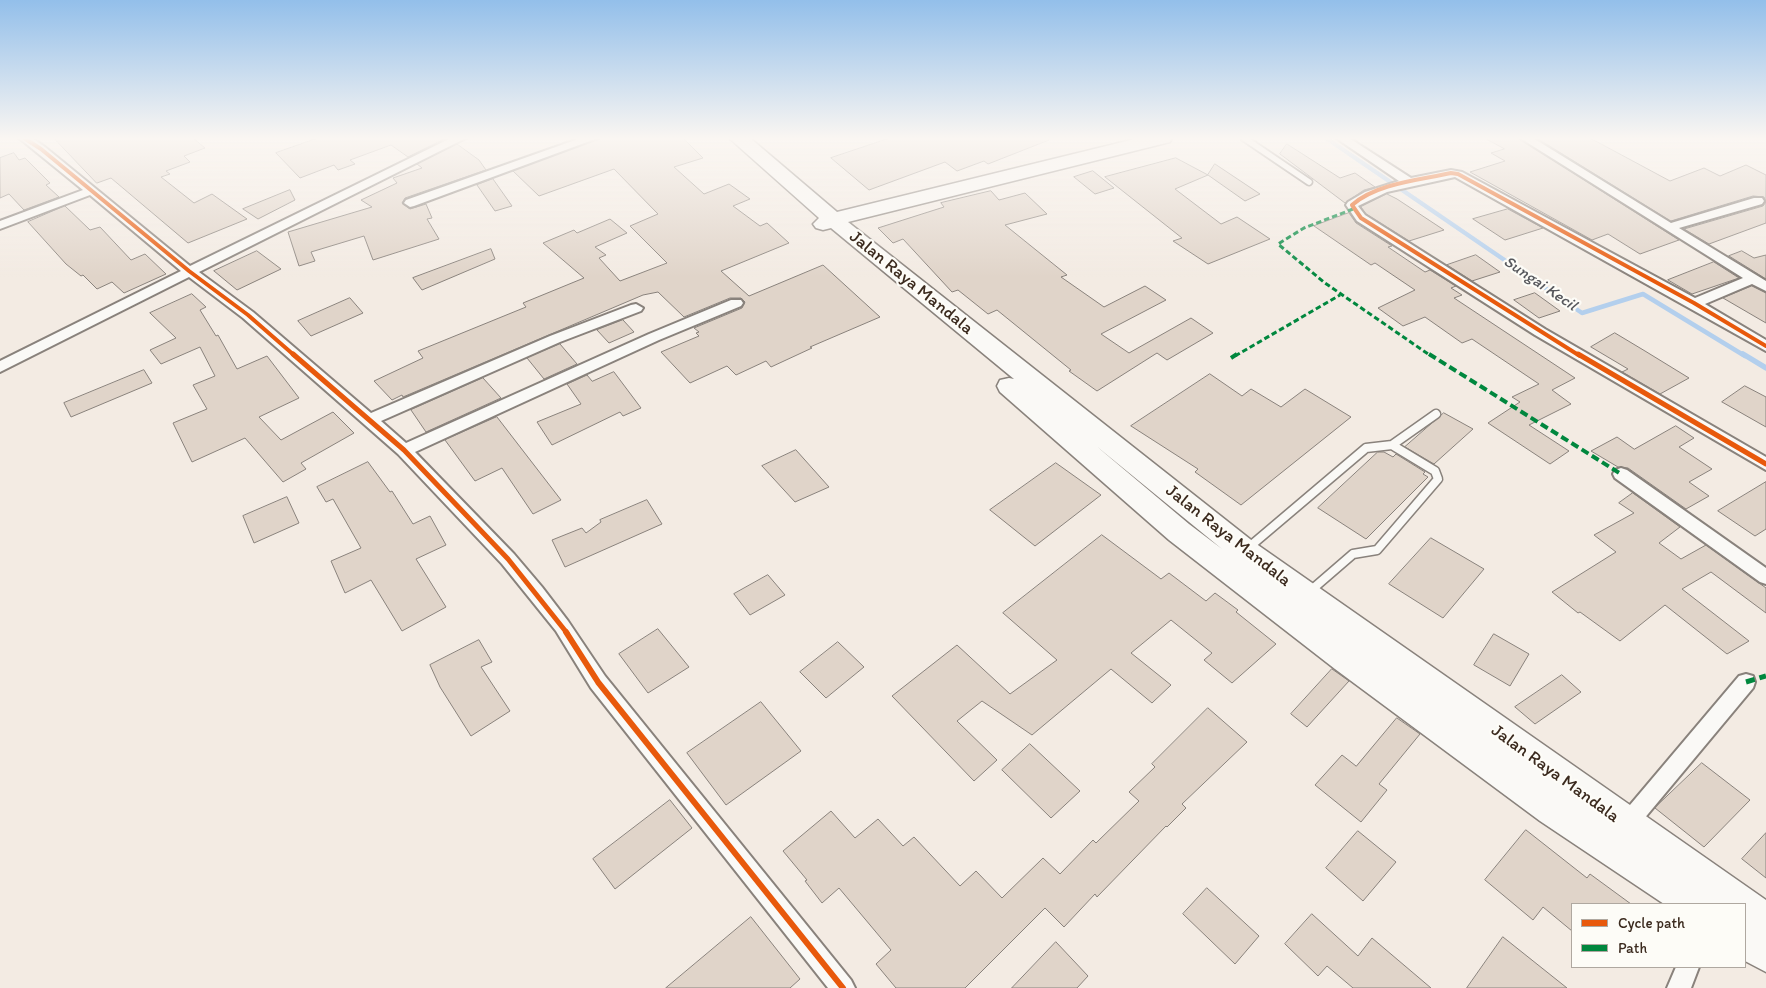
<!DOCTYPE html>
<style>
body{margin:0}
#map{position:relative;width:1766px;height:988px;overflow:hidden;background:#f3ebe3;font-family:Itim,sans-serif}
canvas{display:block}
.legend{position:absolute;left:1571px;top:903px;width:175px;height:65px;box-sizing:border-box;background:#fdfcf7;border:1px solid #afa8a0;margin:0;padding:6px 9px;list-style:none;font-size:15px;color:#3b2a1e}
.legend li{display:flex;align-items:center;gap:10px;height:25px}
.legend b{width:25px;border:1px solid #afa8a0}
</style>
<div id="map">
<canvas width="1766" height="988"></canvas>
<ul class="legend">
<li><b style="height:6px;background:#e8590c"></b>Cycle path</li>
<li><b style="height:6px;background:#00873e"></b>Path</li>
</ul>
</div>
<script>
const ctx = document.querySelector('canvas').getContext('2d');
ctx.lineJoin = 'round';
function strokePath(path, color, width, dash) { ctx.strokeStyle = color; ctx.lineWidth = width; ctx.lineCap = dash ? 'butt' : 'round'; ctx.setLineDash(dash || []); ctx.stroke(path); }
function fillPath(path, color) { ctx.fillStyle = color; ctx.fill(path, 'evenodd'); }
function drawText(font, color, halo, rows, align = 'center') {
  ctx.font = font + ' Itim,sans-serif'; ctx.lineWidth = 4.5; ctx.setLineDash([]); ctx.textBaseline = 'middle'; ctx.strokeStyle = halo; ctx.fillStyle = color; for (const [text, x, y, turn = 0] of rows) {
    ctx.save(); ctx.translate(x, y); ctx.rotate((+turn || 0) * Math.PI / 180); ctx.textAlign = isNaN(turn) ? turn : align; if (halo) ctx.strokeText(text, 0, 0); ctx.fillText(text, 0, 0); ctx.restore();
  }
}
const streamFar1 = new Path2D(`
 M1326,138L1582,313L1643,294L1745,356`);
const stream = new Path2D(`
 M1743,354L1766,368`);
const building = new Path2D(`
 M54,138H193L205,148L184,156L190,162L166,171L170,174L161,177L194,203L212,194L247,219L188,243L111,178L97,183Z
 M318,138H446L408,157L391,145L350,160L355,164L338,170L334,165L300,178L276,153Z
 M600,138H683L703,158L674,167L704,194L729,184L750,199L733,206L760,226L767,223L789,243L721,271L749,296L823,265L880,317L810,347L812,348L771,367L766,361L736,375L727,366L690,383L661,352L699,336L696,333L699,332L694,328L742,308L745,302L741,298H730L684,317L658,292L643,295L403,397L402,395L392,400L374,381L423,358L418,351L526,307L523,303L584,278L543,243L574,230L577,233L610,219L627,233L595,247L606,255L599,258L620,281L667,263L630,226L658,214L614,169L539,196L513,171Z
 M890,138H1049V140L988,164L984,161L957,171L945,162L869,190L831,158Z
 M1485,138H1518L1679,240L1640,254L1608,234L1592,240L1470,172L1505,161L1491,153L1504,149Z
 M1537,138H1590L1670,181L1704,168L1720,176L1746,165L1766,175V223L1709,244L1684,229L1763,206L1766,202L1764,197L1753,196L1671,221Z
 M457,144L479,160L486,170L405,198L402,203L410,209L426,204L432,218L427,219L439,239L373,260L364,236L311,252L315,261L299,266L288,232L372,207L361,200L397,183L393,178L422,168L417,164Z
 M1287,144L1340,178L1355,173L1375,187L1364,190L1345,203L1280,154Z
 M14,153L19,160L25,158L50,183L46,185L59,197L24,210L9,194L0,198V158Z
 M1176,158L1208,175L1175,189L1221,224L1237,217L1270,239L1208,264L1173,241L1182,238L1105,177Z
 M1215,164L1260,194L1245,201L1208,175Z
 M1093,171L1114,188L1095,194L1074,177Z
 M493,179L512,206L495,211L477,185Z
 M290,190L295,200L258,219L243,209Z
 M991,191L999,200L1025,193L1047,214L1005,225L1067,275L1061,277L1104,307L1145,286L1166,300L1101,334L1129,353L1191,318L1213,333L1167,360L1157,353L1097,391L1069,371L1071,370L997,310L988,314L958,290L952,292L903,239L893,243L878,228L944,207L941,203Z
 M1387,194L1397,199L1444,230L1409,241L1366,214L1361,207Z
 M65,206L90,230L100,227L131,260L145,254L166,274L124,293L112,282L97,289L83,275L81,276L66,264L28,222Z
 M1508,209L1543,228L1505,240L1473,219Z
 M1349,213L1356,223L1392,246L1388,247L1425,272L1430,270L1456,286L1451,288L1462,295L1454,298L1575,378L1552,390L1571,404L1529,425L1569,451L1550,464L1488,423L1520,402L1512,397L1539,384L1472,339L1462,343L1425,317L1403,326L1378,308L1415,290L1375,263L1371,265L1314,226Z
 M491,249L495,259L422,290L413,278Z
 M257,251L281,269L237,290L214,271Z
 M1742,251L1754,258L1766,255V279L1729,256Z
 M1476,255L1500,272L1472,281L1447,265Z
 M1714,262L1739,278L1692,294L1668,280Z
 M1752,286L1766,293V323L1723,298Z
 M1535,293L1560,311L1539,318L1514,300Z
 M192,294L206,307L200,310L216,336L218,335L237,369L267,356L299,398L259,417L281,440L333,412L354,433L301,463L306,469L283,482L245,438L192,462L173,423L207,409L193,385L215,376L200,347L161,364L150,350L176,338L150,313Z
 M350,298L363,313L311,336L298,321Z
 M623,320L634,332L609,343L597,330Z
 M1615,333L1645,351L1689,378L1660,394L1622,372L1628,369L1591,347Z
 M560,344L577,364L544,379L527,358Z
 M144,370L152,383L71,417L64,403Z
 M614,372L641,408L623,416L620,412L552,445L537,422L581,404L567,384L587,375L592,381Z
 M1210,374L1242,396L1251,389L1281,407L1305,389L1351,417L1241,505L1195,472L1198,469L1131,426Z
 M483,378L501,398L426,432L411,410Z
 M1745,386L1766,397V427L1722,402Z
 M1444,413L1473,429L1434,464L1405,447Z
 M497,417L561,500L533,514L502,468L475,481L445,440Z
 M1676,426L1694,438L1679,447L1712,469L1689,482L1709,496L1686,509L1628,468L1618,467L1591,451L1617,437L1634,449Z
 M796,450L829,487L795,502L762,466Z
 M1378,452H1384L1393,457L1396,454L1425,472L1423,474L1428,477L1366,539L1318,508Z
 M368,462L390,492L392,491L413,524L430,516L446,545L416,559L446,607L402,631L371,580L345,593L331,561L361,548L333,499L326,502L317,487Z
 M1056,463L1101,495L1035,546L990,510Z
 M1766,482V529L1755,536L1718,511Z
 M1633,493L1680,527L1659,543L1681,559L1706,545L1766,588V613L1711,572L1682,589L1749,641L1727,654L1665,605L1620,641L1580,612L1578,613L1552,592L1616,552L1594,535L1634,513L1619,503Z
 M287,497L299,523L254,543L243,516Z
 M647,500L662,524L565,567L552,540L582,528L586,533L601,522L600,520Z
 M1102,535L1161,579L1169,573L1206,601L1215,593L1238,610L1236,612L1276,644L1232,683L1204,660L1212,653L1171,620L1131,653L1171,685L1152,703L1111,669L1032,735L982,701L957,721L997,760L974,781L892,696L957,645L1010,694L1057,660L1003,613Z
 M1431,538L1484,569L1443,618L1389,584Z
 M768,575L785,595L750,615L734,594Z
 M658,629L689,667L648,693L619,654Z
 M1494,634L1529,654L1510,686L1474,665Z
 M479,640L492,662L481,667L510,711L471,736L440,687L430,665Z
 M838,642L864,667L826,698L800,672Z
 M1332,669L1349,681L1307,727L1291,714Z
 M1562,675L1581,692L1535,724L1515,707Z
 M761,702L801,751L726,805L687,753Z
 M1208,708L1247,742L1182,804L1186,808L1167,827L1166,826L1097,897L1095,894L1064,927L1045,908L965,988H896L876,964L891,950L839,888L822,903L805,881L807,880L783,851L831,811L855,838L878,819L903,846L914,837L960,886L976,871L1002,898L1043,858L1060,874L1093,840L1096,843L1139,801L1129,792L1155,767L1152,764Z
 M1397,718L1420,734L1379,784L1387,790L1361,822L1315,785L1342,755L1356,766Z
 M1030,744L1080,791L1051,818L1002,770Z
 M1702,763L1750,800L1704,847L1655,808Z
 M670,800L692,828L615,889L593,859Z
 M1526,830L1587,878L1590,874L1631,904H1572V931L1543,907L1533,920L1485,880Z
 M1358,831L1396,862L1363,901L1326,868Z
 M1766,833V878L1742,859Z
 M1207,888L1259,936L1235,964L1183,914Z
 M1312,914L1358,956L1372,938L1431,988H1353L1327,966L1318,976L1285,944Z
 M751,917L800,979L790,988H666Z
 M1503,937L1567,988H1467Z
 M1056,942L1088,976L1077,988H1012Z`);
const laneFar1 = new Path2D(`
 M1244,138L1309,182`);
const lane = new Path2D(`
 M1248,548L1366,448L1392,445L1436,414
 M1309,592L1353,554L1377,550L1438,479L1435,471L1392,445`);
const street = new Path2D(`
 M19,138H32L45,147L190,266L451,138H466L199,272L253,312L371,413L550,336L631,305L636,304L643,308L641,311L560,342L381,421L406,443L649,334L731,300H741L743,303L741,306L659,340L415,452L514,554L542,587L568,621L605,676L851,980L855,988H828L591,688L556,631L502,564L398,454L243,318L189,277L0,372V361L181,271L90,195L0,229V221L83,190Z
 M581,138H598L414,206L410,207L404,203L406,200Z
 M1336,138H1349L1411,178L1451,170L1462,172L1695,298L1743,278L1520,138H1533L1671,223L1754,198H1762L1764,201L1762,204L1679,228L1766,281V291L1752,284L1705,304L1766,340V351L1455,177L1387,192L1358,206L1365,215L1545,329L1766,457V470L1535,335L1357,221L1346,205L1348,202L1365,192L1399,181Z
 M1621,468L1627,470L1766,568V584L1760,582L1615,478L1613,474L1615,470Z
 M1746,674L1753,676L1755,682L1753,688L1633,832L1626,835L1619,832L1615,825L1619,818L1739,676Z
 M1676,967H1699L1691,988H1667Z`);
const highway = new Path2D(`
 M729,138H750L837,212L1139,138H1172L1170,142L848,222L1255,543L1766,900V972L1745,961V904H1664L1540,821L1335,669L1169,540L1000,392L997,386L1000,380L1009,378L1014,379L831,228L823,230L816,228L813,224L819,218ZM1095,445L1222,549L1189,524Z`);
const quietFar2 = new Path2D(`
 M1353,209L1304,228L1278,244L1325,283L1431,356
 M1235,356L1340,295`);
const quietFar1 = new Path2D(`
 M1429,354L1621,474
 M1231,358L1237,354`);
const quiet = new Path2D(`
 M1746,682L1766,676`);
const cyclewayFar2 = new Path2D(`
 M24,138L41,149L189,271L248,315L295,356
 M1580,356L1361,218L1352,205C1377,183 1420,180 1451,173L1458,174L1694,303L1766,346`);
const cyclewayFar1 = new Path2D(`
 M293,354L404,450L508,559L567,633
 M1578,354L1766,464`);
const cycleway = new Path2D(`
 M566,632L598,682L843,988`);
const farWaternames = [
 ["Sungai Kecil",1540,284,34]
];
const streetNames = [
 ["Jalan Raya Mandala",911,283,39],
 ["Jalan Raya Mandala",1228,536,38],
 ["Jalan Raya Mandala",1555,774,36]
];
strokePath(streamFar1, '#b3cfed', 4.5);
strokePath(stream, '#b3cfed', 5.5);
fillPath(building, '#e0d4c9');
strokePath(building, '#89827c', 1);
strokePath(laneFar1, '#89827c', 9);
strokePath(lane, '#89827c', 11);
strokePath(street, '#89827c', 4);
strokePath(highway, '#89827c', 3);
strokePath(laneFar1, '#faf9f6', 5.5);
strokePath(lane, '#faf9f6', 8);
fillPath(street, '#faf9f6');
fillPath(highway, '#faf9f6');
strokePath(quietFar2, '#00873e', 3, [5.5, 3]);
strokePath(quietFar1, '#00873e', 4, [8, 4]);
strokePath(quiet, '#00873e', 5, [9, 5]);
strokePath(cyclewayFar2, '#e8590c', 4);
strokePath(cyclewayFar1, '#e8590c', 5);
strokePath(cycleway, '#e8590c', 6);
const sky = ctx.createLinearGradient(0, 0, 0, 277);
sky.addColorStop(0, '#93bfea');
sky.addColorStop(0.5, '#faf6f2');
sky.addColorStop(1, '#faf6f200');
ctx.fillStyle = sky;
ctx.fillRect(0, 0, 1766, 277);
drawText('italic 16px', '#57585d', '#fdfcf7', farWaternames);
drawText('18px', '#3b2a1e', '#fdfcf7', streetNames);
</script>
